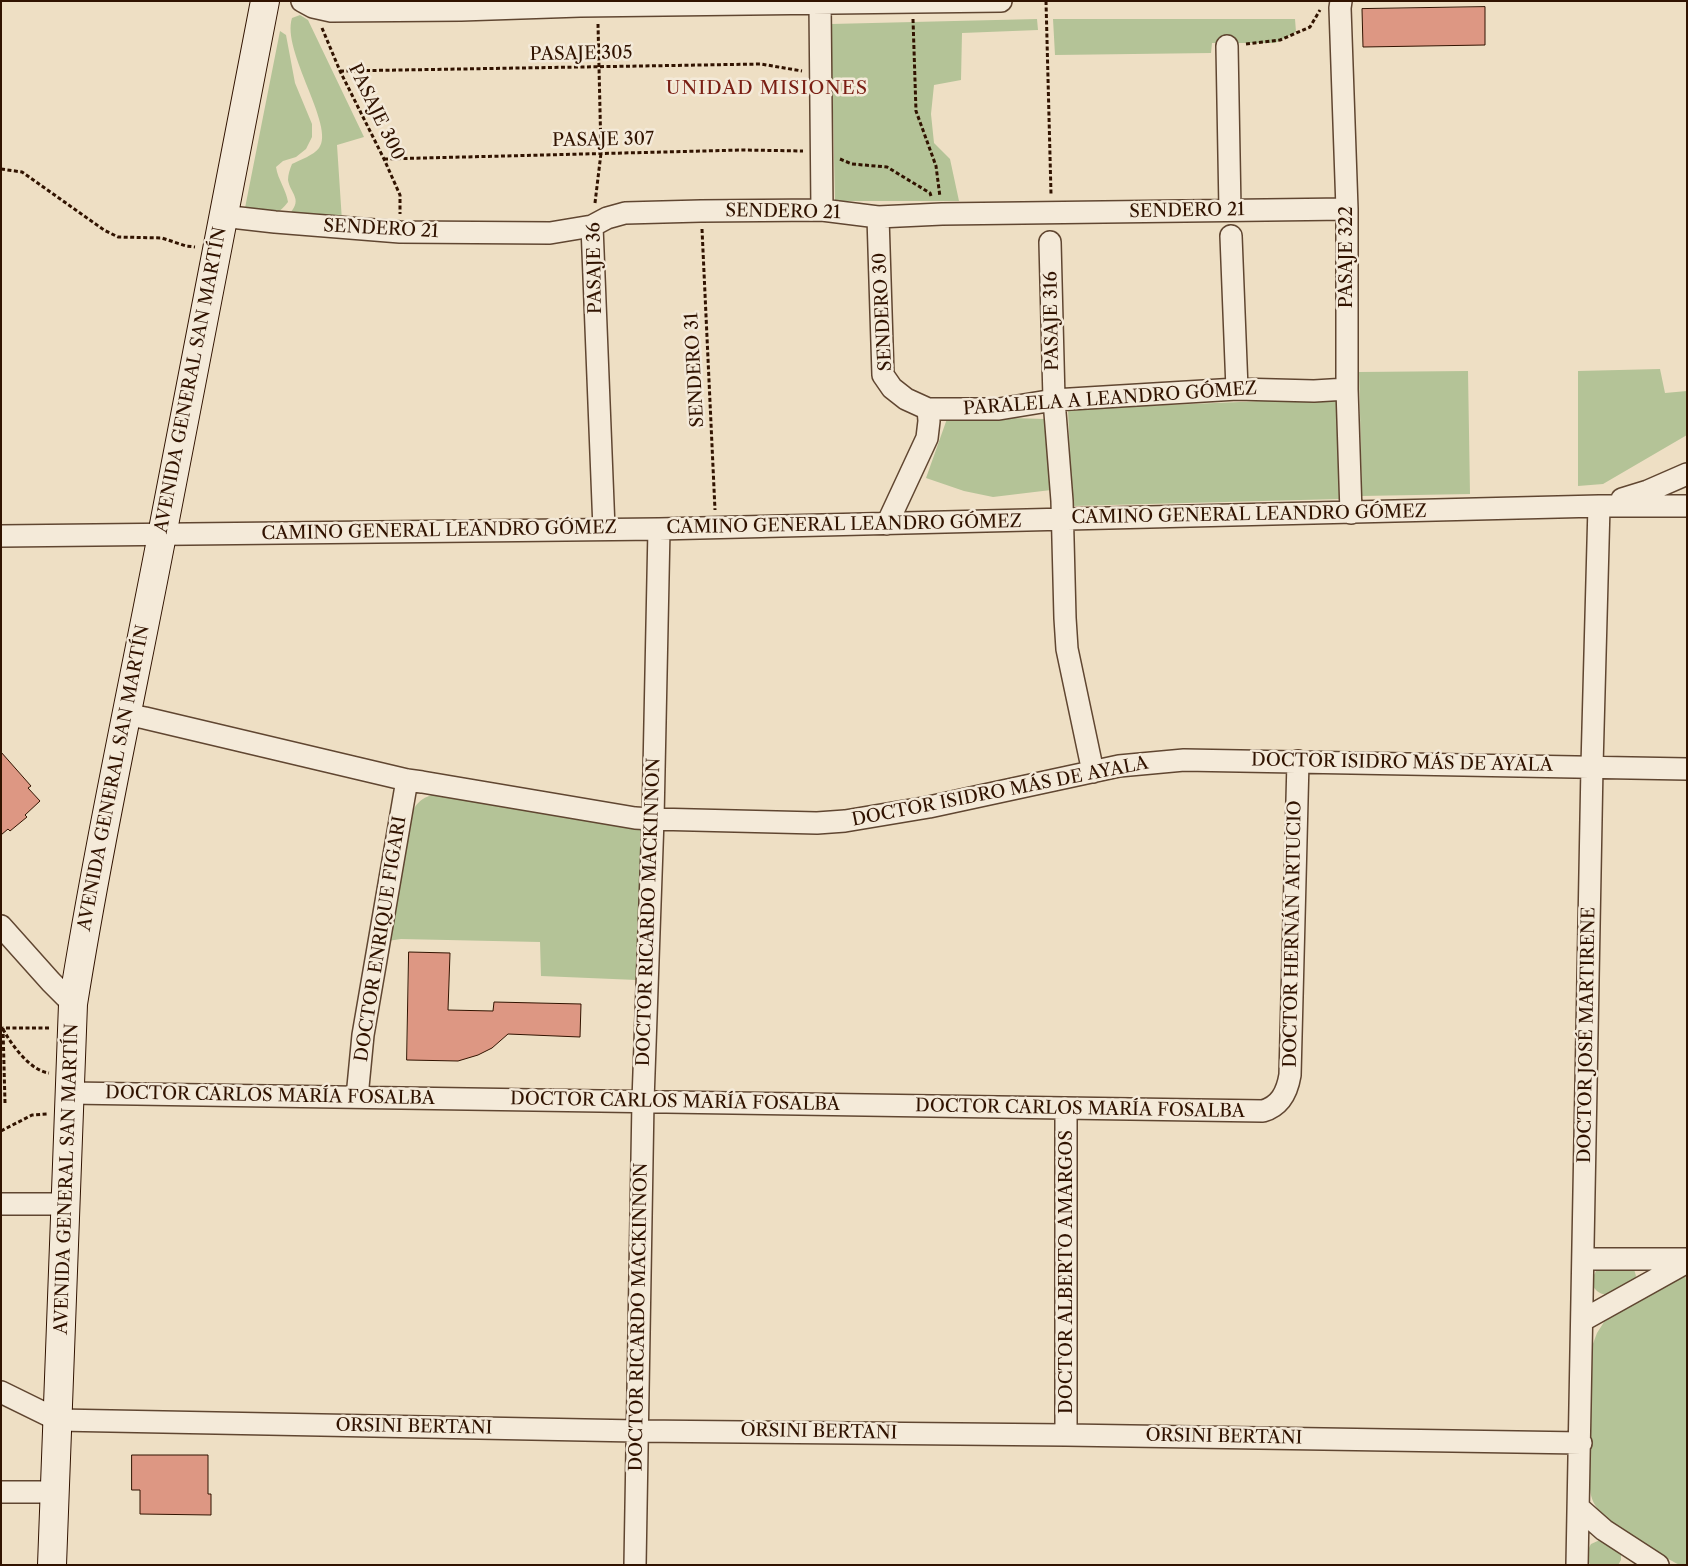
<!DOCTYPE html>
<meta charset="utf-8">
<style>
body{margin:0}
#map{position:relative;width:1688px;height:1566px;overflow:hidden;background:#eedfc4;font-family:"Libre Caslon Text",serif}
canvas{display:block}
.frame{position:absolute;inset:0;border:2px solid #311300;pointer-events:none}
</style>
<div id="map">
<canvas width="1688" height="1566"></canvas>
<div class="frame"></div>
</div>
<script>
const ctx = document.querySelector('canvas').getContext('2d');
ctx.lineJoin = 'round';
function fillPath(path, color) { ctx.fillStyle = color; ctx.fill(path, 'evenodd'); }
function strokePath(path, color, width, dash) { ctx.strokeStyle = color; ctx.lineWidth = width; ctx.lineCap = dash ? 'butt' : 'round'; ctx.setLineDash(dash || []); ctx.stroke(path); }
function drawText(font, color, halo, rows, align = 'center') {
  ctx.font = font + ' "Libre Caslon Text",serif'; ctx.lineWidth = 5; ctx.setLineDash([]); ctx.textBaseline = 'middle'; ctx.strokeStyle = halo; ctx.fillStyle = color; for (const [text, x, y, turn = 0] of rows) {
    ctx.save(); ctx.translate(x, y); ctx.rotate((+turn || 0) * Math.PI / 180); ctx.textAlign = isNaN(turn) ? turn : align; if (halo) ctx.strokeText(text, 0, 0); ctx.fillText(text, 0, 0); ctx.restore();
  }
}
const green = new Path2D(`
 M300,15L308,20L364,137L337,145L342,221L290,213C303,199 290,193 288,180C288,174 290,169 292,164C300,160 314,155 319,148C336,127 281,51 292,18Z
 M1037,19L1038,30L962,33L961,80L934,85L931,114L934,143L950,159L959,201H835L831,24Z
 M1053,19H1295L1296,32L1275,43H1212L1211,53L1055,55Z
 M280,31L286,35L295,83L312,124V137L306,149L296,157L283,161L276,167C278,180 286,189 288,202C273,221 265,215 244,213Z
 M1660,369L1665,393L1687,391V435L1603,484L1578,486V371Z
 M1468,371L1470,494L1362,496L1359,372Z
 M1338,398L1339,499L1072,506L1068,409Z
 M948,416L1044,419L1051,490L993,497L964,491L926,478Z
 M439,793L638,826L642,829L637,980L541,976L540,942L401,939L387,941L409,820C416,802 420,798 439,793Z
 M1597,1269H1634L1636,1276L1635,1281C1622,1289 1604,1304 1593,1286L1594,1275Z
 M1685,1274L1687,1286V1565H1680C1659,1555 1606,1524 1595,1505C1590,1497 1590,1488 1589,1479L1591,1349L1597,1333L1604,1322L1617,1313Z
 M1602,1539L1621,1552V1560L1618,1565H1590C1586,1557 1587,1551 1591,1544Z`);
const building = new Path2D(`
 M1485,7V45L1363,47L1362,9Z
 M1,752L31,786L28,788L40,801L25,815L27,817L10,831L8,829L1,835Z
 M409,952L450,953L448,1010L493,1011L494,1002L581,1004L580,1037L508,1034L492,1048L478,1055L458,1061L407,1060Z
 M132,1455H208V1494H211V1515L140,1514V1490H132Z`);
const path = new Path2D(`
 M1046,1L1051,194
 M913,19L916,111L936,166L940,197
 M322,28L340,71L384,159L400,195V214
 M1246,44L1280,40L1310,27L1320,10
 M340,71L761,64L802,71
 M384,159L743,150L803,151
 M840,159L852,164L887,167L930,193L931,196
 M1,169L22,172L104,230L118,237L162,238L186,246L195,247
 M595,203L601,153L598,24
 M702,229L715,510
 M3,1029C12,1046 31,1071 49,1073
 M5,1103L3,1028H51
 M1,1131L32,1115L48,1114`);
const minor = new Path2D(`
 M302,1L313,7L331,11L461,10L580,6L1001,1
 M1341,1L1340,8L1347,209V389L1351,513
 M820,3L822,210
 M1227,46L1230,210
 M222,216L275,222L400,232L550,233L592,226L607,218L625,213L701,211L822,210L878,217L942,214L1347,209
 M878,217L883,375L892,388L906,399L928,409H999L1054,400L1237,389L1314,391L1347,389
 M592,226L604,529
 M1231,236L1237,389
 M1050,242L1054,400L1062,501L1065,618L1067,649L1093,772
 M1622,499L1648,491L1687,474
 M887,524L927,438L929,421L928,409
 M1,536L659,529L1599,506H1687
 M125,714L145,718L407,780L422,782L635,818L653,819L817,823L845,821L929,807L1119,766L1184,760L1687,769
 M1,926L51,982L73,1004
 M70,1093L1263,1111C1280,1106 1287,1093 1290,1075L1298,761
 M357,1097L363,1035L407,780
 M1,1204H66
 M1584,1259H1687
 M1583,1320L1687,1262
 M1,1392L58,1420L637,1431L1066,1435L1581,1443
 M1066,1435V1109
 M1,1492H55
 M1579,1508L1604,1530L1658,1565
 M635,1565L643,1101L653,819L659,529
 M1577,1565L1592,766L1599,506`);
const secondary = new Path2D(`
 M52,1565L73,1004C98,847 132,691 162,535C196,357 230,179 265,1`);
const streetNames = [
 ["PASAJE 305",581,54,-1],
 ["PASAJE 300",376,112,64],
 ["PASAJE 307",603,140,-1],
 ["SENDERO 21",1187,211,-1],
 ["SENDERO 21",783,212,1],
 ["SENDERO 21",381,229,3],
 ["PASAJE 322",1347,257,-90],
 ["PASAJE 36",595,268,-91],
 ["SENDERO 30",883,312,-93],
 ["PASAJE 316",1052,321,-91],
 ["SENDERO 31",695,370,-93],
 ["AVENIDA GENERAL SAN MARTÍN",191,380,-79],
 ["PARALELA A LEANDRO GÓMEZ",1110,399,-4],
 ["CAMINO GENERAL LEANDRO GÓMEZ",1249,515,-1],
 ["CAMINO GENERAL LEANDRO GÓMEZ",844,525,-1],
 ["CAMINO GENERAL LEANDRO GÓMEZ",439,531,-1],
 ["DOCTOR ISIDRO MÁS DE AYALA",1402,763,1],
 ["AVENIDA GENERAL SAN MARTÍN",114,778,-79],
 ["DOCTOR ISIDRO MÁS DE AYALA",1000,792,-11],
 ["DOCTOR RICARDO MACKINNON",649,912,-88],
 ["DOCTOR HERNÁN ARTUCIO",1293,934,-89],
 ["DOCTOR ENRIQUE FIGARI",381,939,-81],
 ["DOCTOR JOSÉ MARTIRENE",1587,1035,-89],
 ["DOCTOR CARLOS MARÍA FOSALBA",270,1096,1],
 ["DOCTOR CARLOS MARÍA FOSALBA",675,1102,1],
 ["DOCTOR CARLOS MARÍA FOSALBA",1080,1109,1],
 ["AVENIDA GENERAL SAN MARTÍN",67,1179,-88],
 ["DOCTOR ALBERTO AMARGOS",1067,1272,-90],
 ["DOCTOR RICARDO MACKINNON",639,1317,-89],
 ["ORSINI BERTANI",414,1427,1],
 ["ORSINI BERTANI",819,1432,1],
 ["ORSINI BERTANI",1224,1437,1]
];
const neighbourhoodNames = [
 ["UNIDAD MISIONES",767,89]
];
fillPath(green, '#b4c397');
fillPath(building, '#dd9783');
strokePath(building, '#311300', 1);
strokePath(minor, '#604631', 24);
strokePath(secondary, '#311300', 30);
strokePath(path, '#311300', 3, [4, 2.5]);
strokePath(minor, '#f4ead9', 21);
strokePath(secondary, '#f4ead9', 28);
drawText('18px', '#311300', '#f4ead9', streetNames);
ctx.letterSpacing = '1px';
drawText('19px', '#7a1f14', '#f4ead9', neighbourhoodNames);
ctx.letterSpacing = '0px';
</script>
